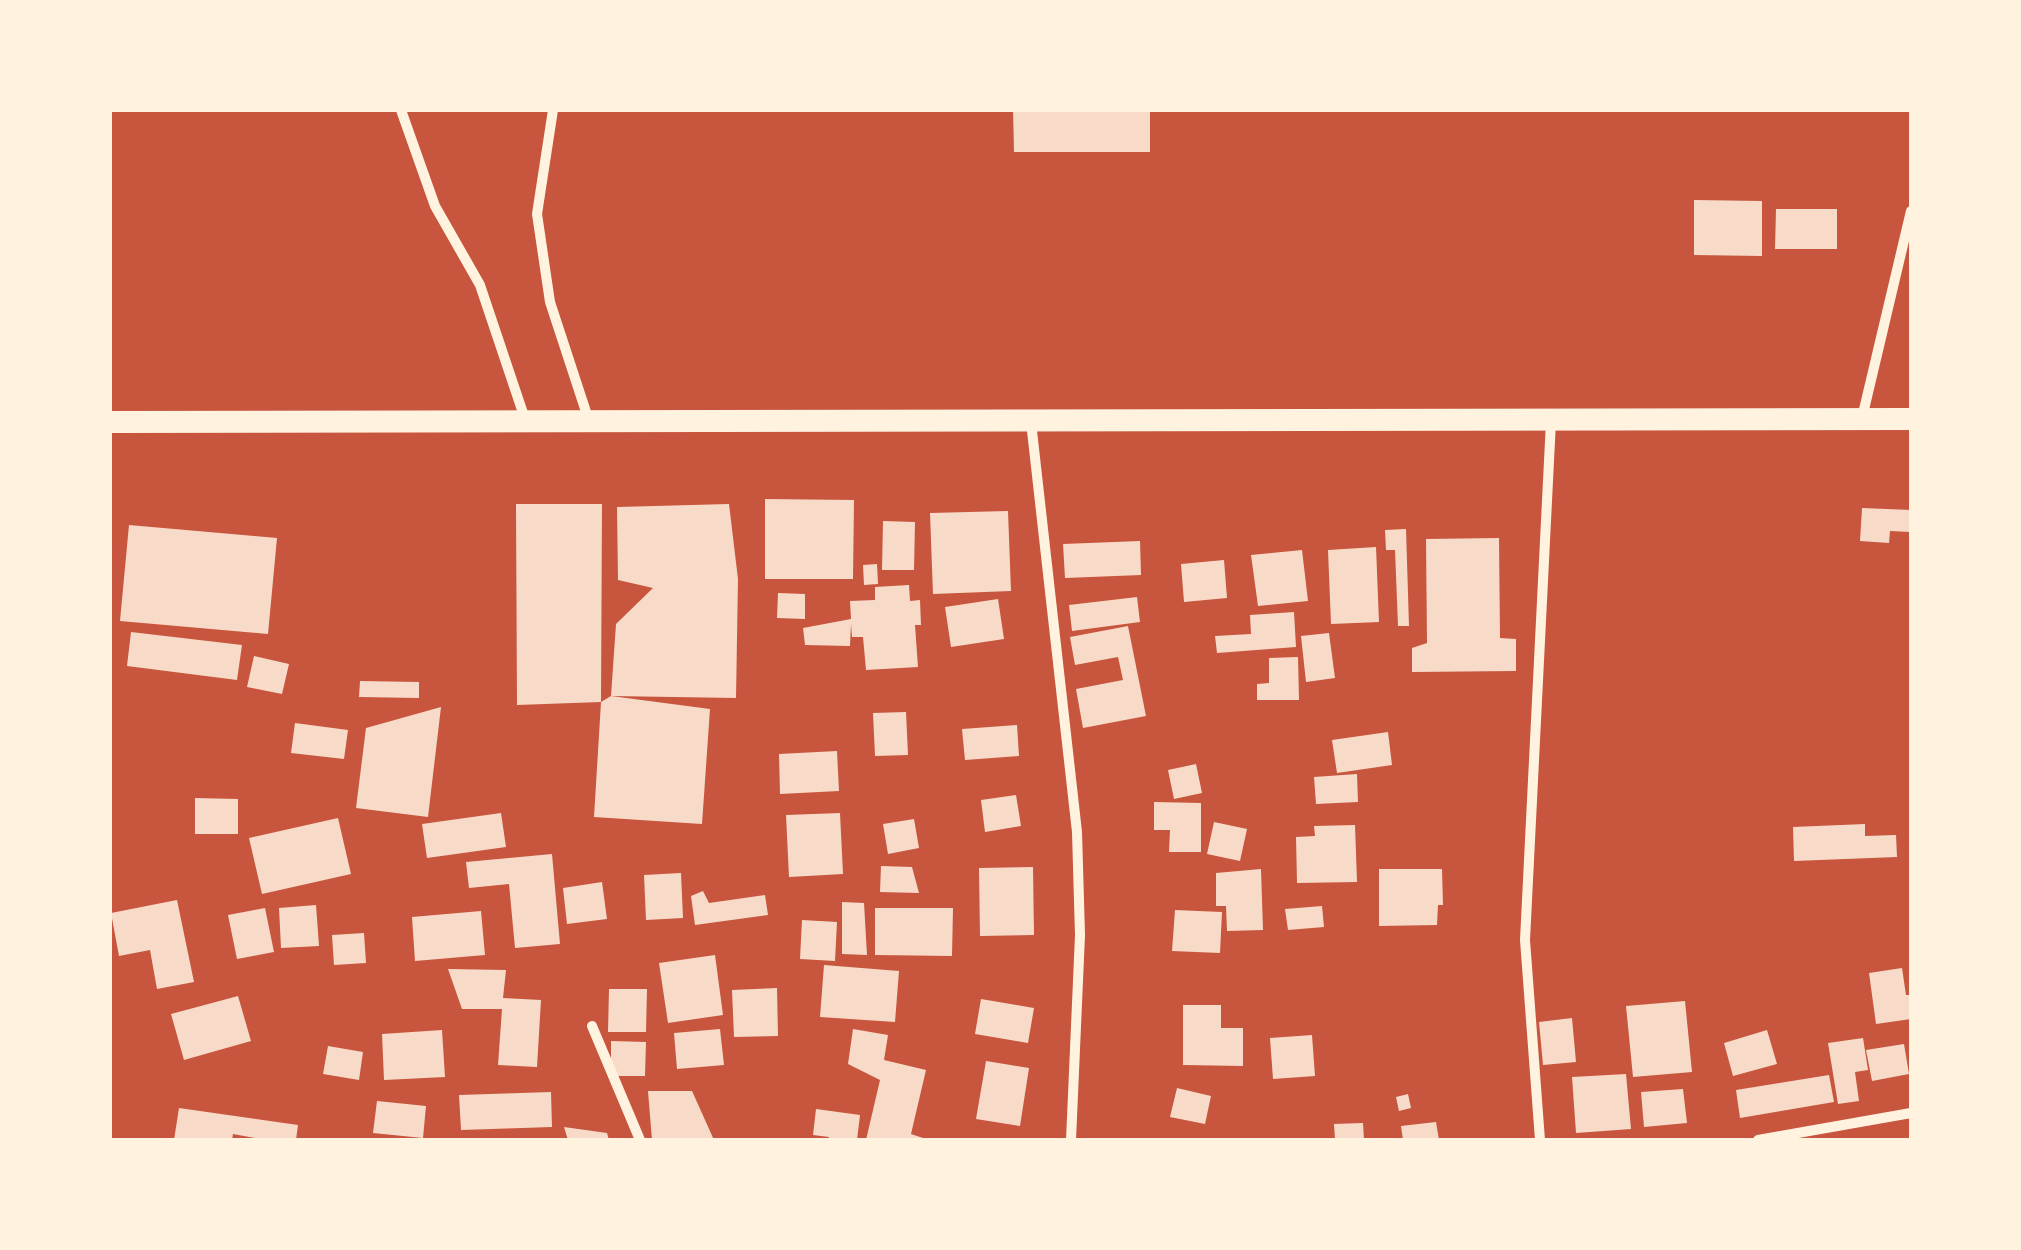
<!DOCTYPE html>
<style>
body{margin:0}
#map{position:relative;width:2021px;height:1250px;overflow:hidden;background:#c8553d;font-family:"Fira Sans",sans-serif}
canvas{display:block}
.frame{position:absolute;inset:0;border:112px solid #fff3e0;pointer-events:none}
</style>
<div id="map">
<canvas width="2021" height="1250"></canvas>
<div class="frame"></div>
</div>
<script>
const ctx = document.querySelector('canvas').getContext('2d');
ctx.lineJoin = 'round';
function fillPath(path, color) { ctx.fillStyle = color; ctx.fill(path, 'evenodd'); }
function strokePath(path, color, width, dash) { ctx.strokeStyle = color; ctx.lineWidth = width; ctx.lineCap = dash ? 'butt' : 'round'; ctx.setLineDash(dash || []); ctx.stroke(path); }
const building = new Path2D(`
 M1013,110H1150V152H1014Z
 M1694,200L1762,201V256L1694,255Z
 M1776,209H1837V249H1775Z
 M765,499L854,500L853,579H765Z
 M516,504H602L601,702L517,705Z
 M729,504L738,579L736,698L611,696L616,624L653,588L618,580L617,507Z
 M1862,508L1911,510V532L1890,531L1889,543L1860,541Z
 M1008,511L1011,591L933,594L930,513Z
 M883,521L915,522L914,570H882Z
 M129,525L277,538L268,634L120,621Z
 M1406,529L1409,626H1398L1395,550H1386L1385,530Z
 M1499,538L1500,638L1516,639V671L1412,672V648L1427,643L1426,539Z
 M1140,541L1141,575L1065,578L1063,544Z
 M1376,547L1379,622L1331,624L1328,550Z
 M1302,550L1308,601L1258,606L1251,555Z
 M1224,560L1227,598L1184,602L1181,564Z
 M877,564L878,584L864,585L863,565Z
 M909,585L910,601L920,600L921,625H915L918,667L866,670L863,637H852L851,624L850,646L805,645L803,628L851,619L850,601L875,600V587Z
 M778,593L805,594V619L777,618Z
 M1137,597L1140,622L1072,631L1069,605Z
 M998,599L1004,639L951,647L945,607Z
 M1294,612L1296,647L1217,653L1215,636L1251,634L1250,615Z
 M1128,626L1146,716L1083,728L1076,689L1123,680L1118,657L1075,665L1070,637Z
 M131,632L242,645L237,680L127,666Z
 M1329,633L1335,678L1306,682L1301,636Z
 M254,656L289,664L282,694L247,687Z
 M1298,657L1299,700H1257V684L1269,683V658Z
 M360,681L419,682V698L359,697Z
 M611,696L710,709L702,824L594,817L601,702Z
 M441,707L428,817L356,808L366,728Z
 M906,712L908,755L875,756L873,713Z
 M295,723L348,730L344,759L291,753Z
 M1017,725L1019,756L965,760L962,729Z
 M1388,732L1392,765L1337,773L1332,740Z
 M837,751L839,791L780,794L779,754Z
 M1196,764L1202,793L1174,799L1168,770Z
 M1357,774L1358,802L1316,804L1314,777Z
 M1016,795L1021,826L985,832L981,800Z
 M195,798L238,799V834H195Z
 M1154,802L1201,803V852H1169L1170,830H1154Z
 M501,813L506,847L427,858L422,824Z
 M840,813L843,874L789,877L786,815Z
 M338,818L351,874L262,894L249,838Z
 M914,819L919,848L888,854L883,824Z
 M1214,822L1247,829L1240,861L1207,854Z
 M1865,824V836L1896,835L1897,857L1794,861L1793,827Z
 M1355,825L1357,882L1297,883L1296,837L1315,836L1314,826Z
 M552,854L560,944L515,948L509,884L469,888L466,862Z
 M881,866L912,867L919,893L880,892Z
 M1033,867L1034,935L980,936L979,868Z
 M1261,869L1263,930L1227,931L1226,906H1216V873Z
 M1379,869H1442L1443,905H1438L1437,925L1379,926Z
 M681,873L683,918L646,920L644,875Z
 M602,882L607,919L567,924L563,888Z
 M703,891L709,903L765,895L768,915L695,925L691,896Z
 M177,900L194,982L157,989L150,950L119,956L111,913Z
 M842,902L864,903L867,955L842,954Z
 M316,905L319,946L281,948L279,908Z
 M1322,906L1324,927L1288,930L1285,909Z
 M265,908L274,952L237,959L228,915Z
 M875,908H953L952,956L875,955Z
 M1175,910L1222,912L1220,953L1172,951Z
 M481,911L485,955L415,961L412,917Z
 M802,920L837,922L835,961L800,959Z
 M364,933L366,963L334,965L332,935Z
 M715,955L723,1015L668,1023L659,963Z
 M824,965L899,971L895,1022L820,1017Z
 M1902,968L1906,995H1911V1019L1876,1024L1869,973Z
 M448,969L506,970L503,998L541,1000L537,1067L498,1065L502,1009H462Z
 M777,988L778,1036L734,1037L732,990Z
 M609,989H647L646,1032H608Z
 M238,996L251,1041L184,1060L171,1014Z
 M981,999L1034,1008L1028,1043L975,1034Z
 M1685,1001L1692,1072L1633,1077L1626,1006Z
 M1183,1005H1221V1028H1243V1066L1183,1065Z
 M1572,1018L1576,1062L1543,1065L1539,1022Z
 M720,1029L724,1065L677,1069L674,1033Z
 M853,1029L888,1035L884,1060L926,1070L911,1134L929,1140H866L880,1080L848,1064Z
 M442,1030L445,1077L384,1080L382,1034Z
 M1767,1030L1777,1064L1733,1076L1724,1043Z
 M1312,1035L1315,1076L1273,1079L1270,1038Z
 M1863,1038L1868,1070L1855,1072L1859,1101L1838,1104L1828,1043Z
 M611,1041L646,1042L645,1076H611Z
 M1904,1044L1909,1074L1872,1081L1866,1050Z
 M328,1046L363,1052L359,1080L323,1074Z
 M986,1061L1029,1068L1020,1126L976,1119Z
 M1626,1074L1631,1129L1576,1133L1572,1077Z
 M1829,1075L1834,1102L1740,1118L1736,1090Z
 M1177,1088L1211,1096L1205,1124L1170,1117Z
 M1683,1089L1687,1123L1644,1127L1641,1092Z
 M648,1091H692L714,1140H652Z
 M551,1092L552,1127L461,1130L459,1095Z
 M1408,1094L1411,1108L1399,1111L1396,1097Z
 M377,1101L426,1106L423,1138L373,1133Z
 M179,1108L298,1125L296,1140H266L233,1134L232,1140H174Z
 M816,1109L860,1115L857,1140H828L829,1137L813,1135Z
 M1436,1122L1439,1140H1403L1401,1126Z
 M1363,1123L1364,1140H1335L1334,1124Z
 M564,1127L607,1133L609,1140H568Z`);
const minor = new Path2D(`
 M401,110L435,206L480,285L525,419
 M553,110L537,214L550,302L589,421
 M1862,418L1911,211
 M1031,422L1077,832L1080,935L1071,1140
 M592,1026L640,1140
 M1540,1140L1525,940L1551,421
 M1758,1140L1911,1113`);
const primary = new Path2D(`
 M110,422L1911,419`);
fillPath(building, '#f7dbc8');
strokePath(minor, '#fff3e0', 10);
strokePath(primary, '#fff3e0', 22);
</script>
